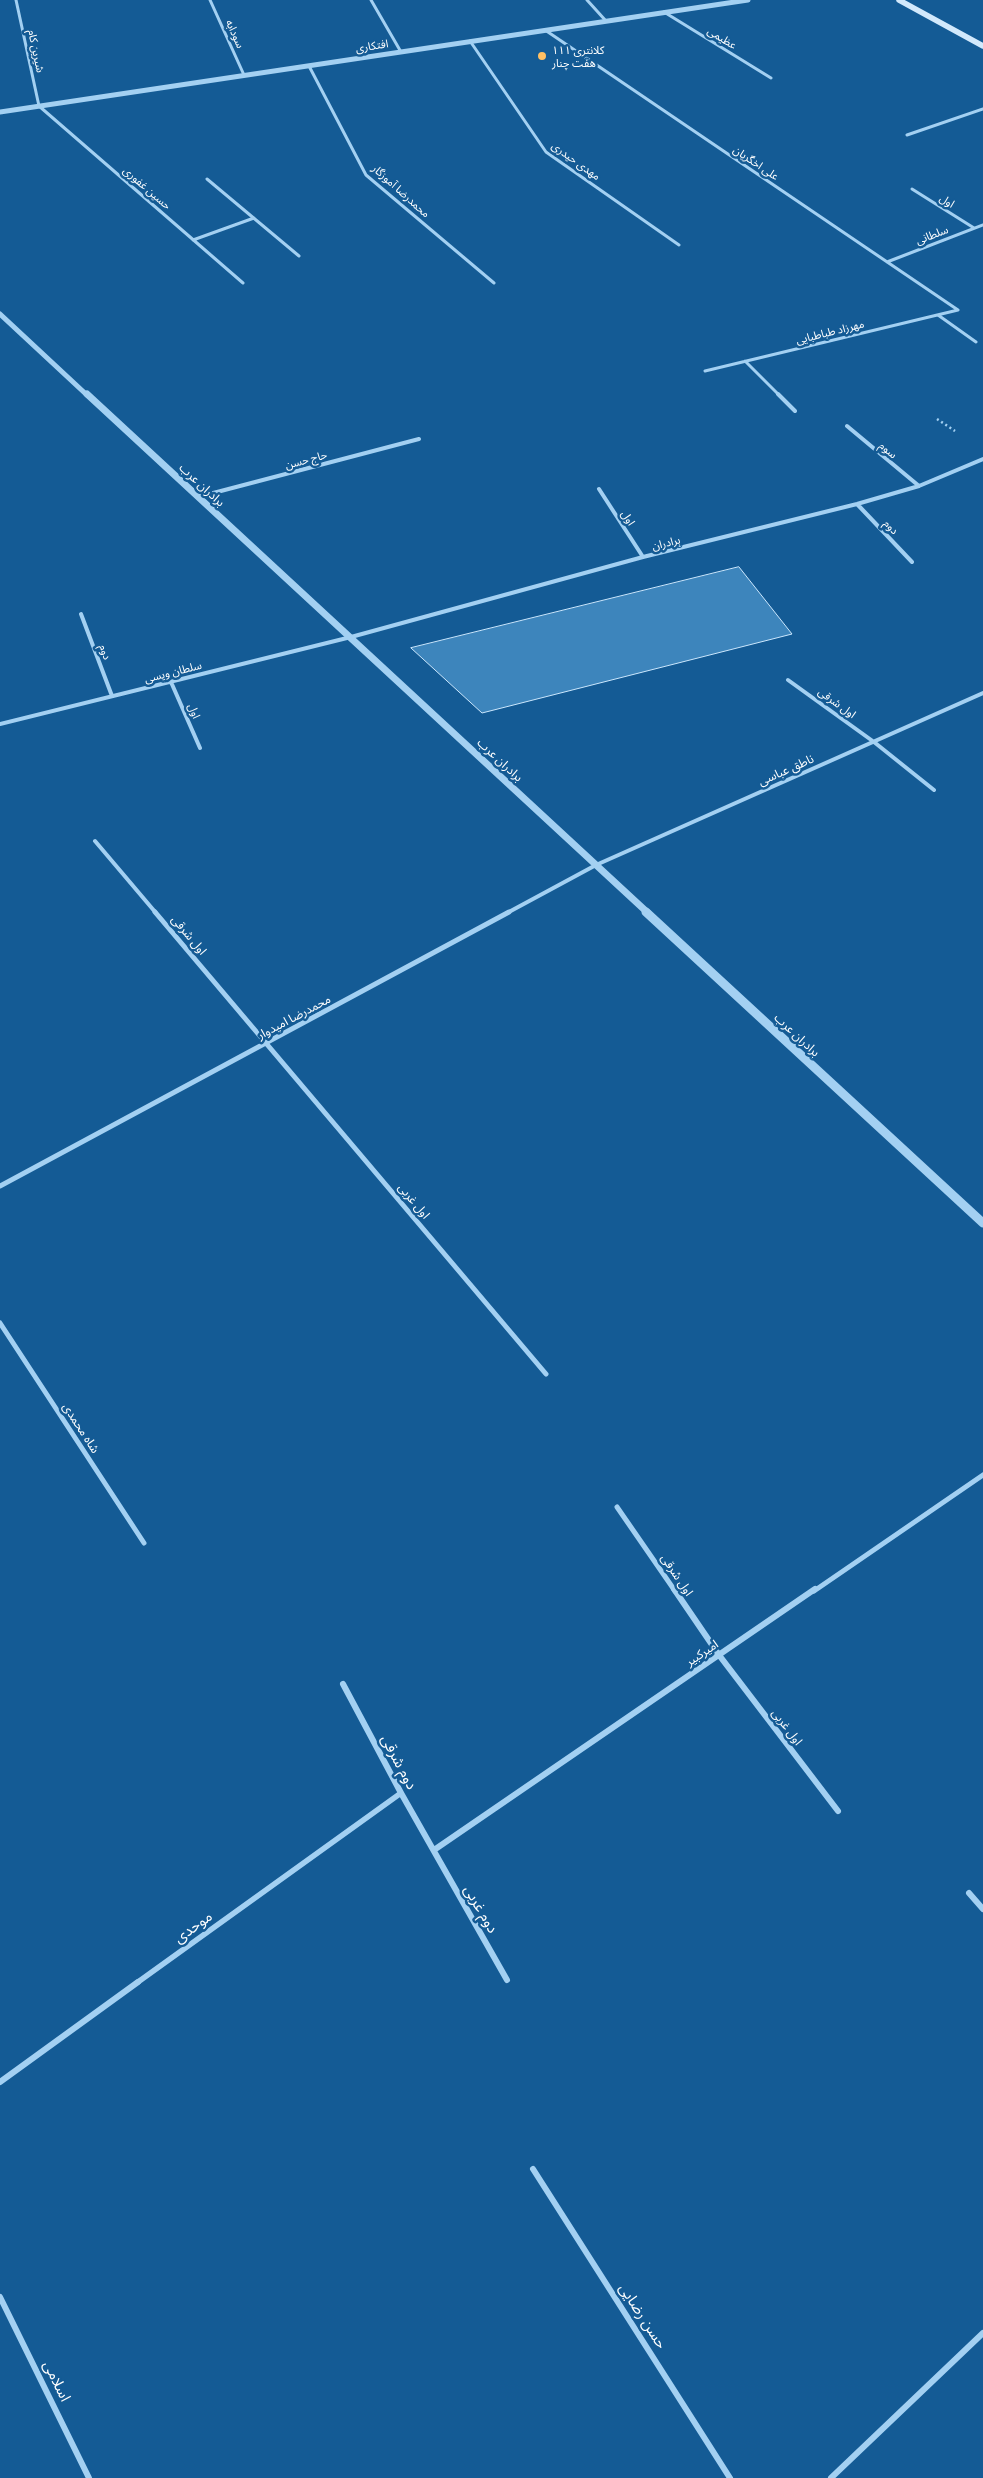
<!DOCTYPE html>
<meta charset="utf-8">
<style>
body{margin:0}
canvas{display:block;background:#145b95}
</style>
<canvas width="983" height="2478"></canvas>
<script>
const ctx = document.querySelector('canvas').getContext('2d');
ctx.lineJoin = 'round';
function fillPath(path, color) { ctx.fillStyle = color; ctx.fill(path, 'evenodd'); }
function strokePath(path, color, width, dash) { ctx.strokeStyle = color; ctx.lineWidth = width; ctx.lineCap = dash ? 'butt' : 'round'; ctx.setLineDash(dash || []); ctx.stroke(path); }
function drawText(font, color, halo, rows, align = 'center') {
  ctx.font = font + ' Ubuntu,"Noto Sans Arabic",sans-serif'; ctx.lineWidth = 5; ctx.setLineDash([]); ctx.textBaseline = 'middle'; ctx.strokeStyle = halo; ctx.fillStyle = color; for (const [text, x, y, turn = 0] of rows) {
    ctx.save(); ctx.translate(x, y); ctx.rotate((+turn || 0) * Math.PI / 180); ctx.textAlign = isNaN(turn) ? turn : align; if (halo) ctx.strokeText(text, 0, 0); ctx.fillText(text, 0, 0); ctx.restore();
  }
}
const building = new Path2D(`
 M739,567L792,634L482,713L411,648Z`);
const path = new Path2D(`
 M937,419L955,431`);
const pedestrian = new Path2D(`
 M138,1982L401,1793`);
const minorFar3 = new Path2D(`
 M16,0L39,106L243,283
 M210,0L244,75
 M371,0L401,52
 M587,0L606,21
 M664,12L771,78
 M545,30L958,310
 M470,41L546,152L679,245
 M309,66L366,175L494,283
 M907,135L983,109
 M207,179L299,256
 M912,189L974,228
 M193,240L254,218
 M887,262L983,225
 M938,315L976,342
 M745,361L780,396
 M705,371L958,310`);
const minorFar2 = new Path2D(`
 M778,394L795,411
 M847,426L919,486
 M599,489L643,557
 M198,497L419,439
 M857,504L912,562
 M81,614L112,696
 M788,680L874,742L934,790
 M171,682L200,748
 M0,724L351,637L643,557L857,504L919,486L983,459
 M95,841L156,913
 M507,913L596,865L983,693`);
const minorFar1 = new Path2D(`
 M155,912L546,1374
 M0,1186L509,912
 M0,1323L144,1543
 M617,1507L675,1591
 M814,1591L983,1475`);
const minor = new Path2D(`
 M674,1589L719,1655L838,1811
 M343,1684L401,1793L507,1980
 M434,1850L815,1589
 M969,1893L983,1909
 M0,2082L138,1982
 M533,2169L730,2478
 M0,2297L89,2478
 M831,2478L983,2333`);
const tertiaryFar2 = new Path2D(`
 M0,112L748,0
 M0,314L88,396`);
const tertiaryFar1 = new Path2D(`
 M87,394L648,913`);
const tertiary = new Path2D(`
 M646,912L983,1223`);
const secondary = new Path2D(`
 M899,0L983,46`);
const markers = [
 [542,56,5,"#ffc064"]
];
const farStreetnames = [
 ["سودابه",235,34,66],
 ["عظیمی",722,38,32],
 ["افتکاری",372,46,-9],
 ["شیرین کام",36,51,78],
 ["مهدی حیدری",576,161,36],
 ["علی اخگریان",756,163,34],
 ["حسین غفوری",147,188,41],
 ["محمدرضا آموزگار",401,191,42],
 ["اول",947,201,32],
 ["سلطانی",932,235,-21],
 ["مهرزاد طباطبایی",830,332,-14],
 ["سوم",888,450,40],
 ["حاج حسن",306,460,-15],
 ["اول",628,518,57],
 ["دوم",891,527,46],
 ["برادران",666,543,-14],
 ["دوم",105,652,70],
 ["سلطان ویسی",173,672,-14],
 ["اول شرقی",837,703,36],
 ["اول",194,711,67]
];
const farPoinames = [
 ["کلانتری ۱۱۱",552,50],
 ["هفت چنار",552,63]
];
const streetNames = [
 ["برادران عرب",202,485,43],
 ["برادران عرب",500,760,43],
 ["ناطق عباسی",786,770,-24],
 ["اول شرقی",189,935,50],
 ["محمدرضا امیدوار",294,1017,-28],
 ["برادران عرب",797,1035,43],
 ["اول غربی",414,1201,50],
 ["شاه محمدی",81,1428,57],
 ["اول شرقی",677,1575,56],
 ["امیرکبیر",702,1653,-34],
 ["اول غربی",787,1727,53]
];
const nearStreetnames = [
 ["دوم شرقی",399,1762,62],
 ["دوم غربی",481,1909,60],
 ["موحدی",193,1927,-36],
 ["حسن رضایی",643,2316,57],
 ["اسلامی",57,2381,64]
];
fillPath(building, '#3d85bc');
strokePath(building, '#cbe7fd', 1);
strokePath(path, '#a3d0f2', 2.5, [2, 3]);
strokePath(pedestrian, '#a3d0f2', 5.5);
strokePath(minorFar3, '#a3d0f2', 3);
strokePath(minorFar2, '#a3d0f2', 4);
strokePath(minorFar1, '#a3d0f2', 5);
strokePath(minor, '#a3d0f2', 6);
strokePath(tertiaryFar2, '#a3d0f2', 5);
strokePath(tertiaryFar1, '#a3d0f2', 7);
strokePath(tertiary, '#a3d0f2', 9);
strokePath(secondary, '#d2e9fc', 5.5);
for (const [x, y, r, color] of markers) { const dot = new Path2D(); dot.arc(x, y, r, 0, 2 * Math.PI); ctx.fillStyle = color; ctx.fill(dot); strokePath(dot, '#145b95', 2); }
drawText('11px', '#fff', '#145b95', farStreetnames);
drawText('11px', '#fff', '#145b95', farPoinames, 'left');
drawText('12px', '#fff', '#145b95', streetNames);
drawText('15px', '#fff', '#145b95', nearStreetnames);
</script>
